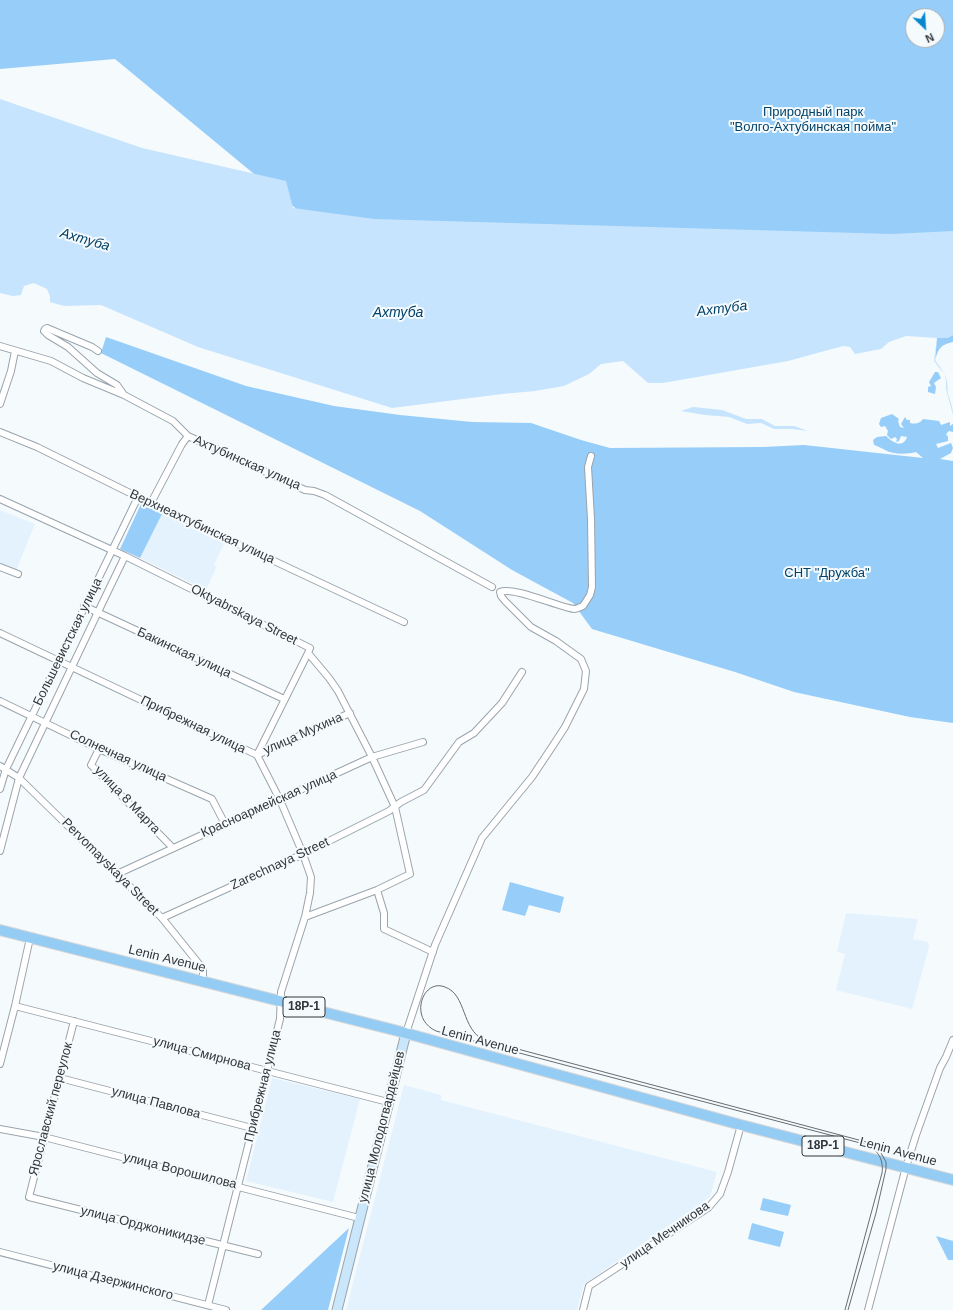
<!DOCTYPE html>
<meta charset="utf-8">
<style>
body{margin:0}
#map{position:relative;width:953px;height:1310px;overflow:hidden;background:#f5fafd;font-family:Arial,sans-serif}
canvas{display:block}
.north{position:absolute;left:905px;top:8px;width:40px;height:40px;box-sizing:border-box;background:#f5fafd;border:1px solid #a7acaf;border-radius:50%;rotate:155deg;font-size:11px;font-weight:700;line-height:16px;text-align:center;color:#32363a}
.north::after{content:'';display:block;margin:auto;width:14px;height:18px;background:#0987ce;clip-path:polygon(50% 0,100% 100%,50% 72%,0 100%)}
</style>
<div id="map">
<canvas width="953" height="1310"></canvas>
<div class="north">N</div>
</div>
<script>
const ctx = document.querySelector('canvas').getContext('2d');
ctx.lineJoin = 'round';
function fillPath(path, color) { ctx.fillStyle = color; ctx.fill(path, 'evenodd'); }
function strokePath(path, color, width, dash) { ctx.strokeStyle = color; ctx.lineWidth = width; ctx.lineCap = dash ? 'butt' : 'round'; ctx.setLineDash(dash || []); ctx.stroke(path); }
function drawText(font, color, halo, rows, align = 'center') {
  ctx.font = font + ' Arial,sans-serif'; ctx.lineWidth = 4; ctx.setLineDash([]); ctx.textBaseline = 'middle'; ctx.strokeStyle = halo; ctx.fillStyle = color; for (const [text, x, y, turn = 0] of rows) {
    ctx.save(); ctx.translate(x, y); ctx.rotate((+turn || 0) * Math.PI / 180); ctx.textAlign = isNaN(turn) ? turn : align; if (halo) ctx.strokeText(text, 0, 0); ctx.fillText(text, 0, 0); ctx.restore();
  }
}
const built = new Path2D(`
 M0,510L35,524L16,571L0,564Z
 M162,514L224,544L214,565L217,566L206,590L140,558Z
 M846,913L918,919L913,939L928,942L929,947L912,1009L836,990L845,954L837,952Z
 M272,1078L360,1099L333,1202L246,1181Z
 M404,1085L441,1095V1100L717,1172L710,1197L584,1284L577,1310H346Z`);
const green = new Path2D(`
 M0,0H953V242L317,226L115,59L0,69ZM913,16H937V40H913Z
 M953,335V342C940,345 939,348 935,360L937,338H947Z
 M106,337L246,386L334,406L400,415L472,422L531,423L581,440L610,448L763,447L804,445L923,458L916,452C908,454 893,455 885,450C881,448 878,446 874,445L873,440L877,437L886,436C892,442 903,449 907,437L901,436L899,441L896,442L897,439L895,437L891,439L887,435L888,431L885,426L881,427L879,424L881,418L892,414L899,419L898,421L900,427L904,428L901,424L905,417L907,420H910V423C916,424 919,424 923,419L939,421L941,425L950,422V426L953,424V432L949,431L946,434L948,437V441L936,444L938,448L951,443L953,448L951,453L940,459L953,461V723L910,717L794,692L735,672L592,629L573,603L512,570L420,511L101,353Z
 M935,372H938L941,378L934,383L936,387L935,394L928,392V387L931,386L929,382Z
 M141,504L162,514L140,558L120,549Z
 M510,882L564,897L560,913L529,905L525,916L502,910Z
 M763,1198L791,1205L788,1216L760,1210Z
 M752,1223L784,1232L780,1247L748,1239Z
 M349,1228L328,1310H261Z
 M936,1236L953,1241V1260H948Z`);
const water = new Path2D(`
 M0,99L142,148L286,181L293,208L374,219L892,234L953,231V335L947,338H937L935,360C939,365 946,376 947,381C948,386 947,392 949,397C951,403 953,408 953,415L946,389V380L944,374L934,361L937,338L906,336L889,342L881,349L855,354L850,347L843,346L788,361L663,383H648L623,361L601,364L589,374L564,386L535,391L502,394L392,408L198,347L101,305L64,306L50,302V296L47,289L34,283L24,286L21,295L13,296L0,293Z
 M693,407L722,410L746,419H762L775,426H794L808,431L792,429H774L761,423L747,424L729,417L705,415L681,411Z`);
const street = new Path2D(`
 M0,346L51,361L83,378L124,395L173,421L188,436L305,490L314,491L325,495L492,587
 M98,351L92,347L47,328L45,329L44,331L48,335L68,347L97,373L117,385L124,395
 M0,404L11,371L15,351
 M0,432L37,447L138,497L404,622
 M0,499L125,556L310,648L308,653L329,678L338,691L372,757L395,807L410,874L377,890L305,917
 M151,503L182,444L188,436
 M0,567L18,574
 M84,606L284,699
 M0,633L257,755L280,800L303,854L311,877L310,893L305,917L281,992L280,1019L208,1305
 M0,701L99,749L212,799L225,824
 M99,749L91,765L173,848
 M257,755L308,653
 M257,755L350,713
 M0,766L19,778L162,918L203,969V982
 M0,789L6,769L138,497
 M0,851L19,778L98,612L125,556
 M117,874L372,757L423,742
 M377,890L384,913V929L433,952
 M162,918L303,854L389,811L401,802L424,790L459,742L474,733L502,703L522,672
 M15,1006L388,1102
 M74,1021L29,1197L258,1254
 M406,1033L435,945L482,838L532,777L552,747L565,727L584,689L586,671L581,659L556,641L531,627L505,601L501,596L500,592C513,586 558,607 574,609C577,609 580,607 583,606L590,595L592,587L591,519L588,467L591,456
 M0,1064L15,1006L30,938
 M60,1078L252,1128
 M0,1129L44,1137L359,1218
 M0,1252L226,1310
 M583,1310L589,1286L708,1208L720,1194L728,1172L741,1125
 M868,1310L906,1167L916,1135L940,1068L946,1057L953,1040`);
const secondary = new Path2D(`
 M337,1310L406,1033`);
const primary = new Path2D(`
 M0,930L398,1031L741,1125L953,1180`);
const tram = new Path2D(`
 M845,1310L882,1173C884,1159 877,1148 864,1144L436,1031C408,1018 423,978 445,987C467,995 461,1029 484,1040L870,1143L877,1148L881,1153L886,1162V1169L876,1213L848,1310`);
const shields = [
 [304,1007,42],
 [823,1146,42]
];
const shieldNames = [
 ["18Р-1",304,1007],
 ["18Р-1",823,1146]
];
const parkNames = [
 ["Природный парк",813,112],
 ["\"Волго-Ахтубинская пойма\"",813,127],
 ["СНТ \"Дружба\"",827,573]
];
const streetNames = [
 ["Ахтубинская улица",247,463,24],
 ["Верхнеахтубинская улица",202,527,25],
 ["Oktyabrskaya Street",244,615,27],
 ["Большевистская улица",68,642,-64],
 ["Бакинская улица",184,653,25],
 ["Прибрежная улица",193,725,26],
 ["улица Мухина",303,734,-24],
 ["Солнечная улица",118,756,25],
 ["улица 8 Марта",127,800,46],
 ["Красноармейская улица",269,804,-24],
 ["Zarechnaya Street",280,864,-25],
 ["Pervomayskaya Street",110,867,45],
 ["Lenin Avenue",167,959,14],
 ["Lenin Avenue",480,1041,15],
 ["улица Смирнова",202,1054,15],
 ["Прибрежная улица",263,1086,-76],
 ["улица Павлова",156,1103,15],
 ["Ярославский переулок",51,1109,-75],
 ["улица Молодогвардейцев",382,1127,-76],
 ["Lenin Avenue",898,1152,15],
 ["улица Ворошилова",180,1171,14],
 ["улица Орджоникидзе",143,1226,14],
 ["улица Мечникова",665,1235,-35],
 ["улица Дзержинского",113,1281,14]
];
const waterNames = [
 ["Ахтуба",85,240,16],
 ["Ахтуба",722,309,-7],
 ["Ахтуба",398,313]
];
fillPath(built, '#e4f2fe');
fillPath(green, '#97cdf9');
fillPath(water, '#c6e4fd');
strokePath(street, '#9aa4ac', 8);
strokePath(secondary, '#9aa4ac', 11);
strokePath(primary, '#d6d7d8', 12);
strokePath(street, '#fff', 6);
strokePath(secondary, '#cae6fa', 9);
strokePath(primary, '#95ccf4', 10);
strokePath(tram, '#686c70', 1);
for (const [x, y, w] of shields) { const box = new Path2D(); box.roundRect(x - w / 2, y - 10, w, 20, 3); ctx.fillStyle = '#f5fafd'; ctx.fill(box); strokePath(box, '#32363a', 1); }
drawText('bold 12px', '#32363a', null, shieldNames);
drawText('13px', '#03436a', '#f5fafd', parkNames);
drawText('13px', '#32363a', '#f5fafd', streetNames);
drawText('italic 14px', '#004067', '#f5fafd', waterNames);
</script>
